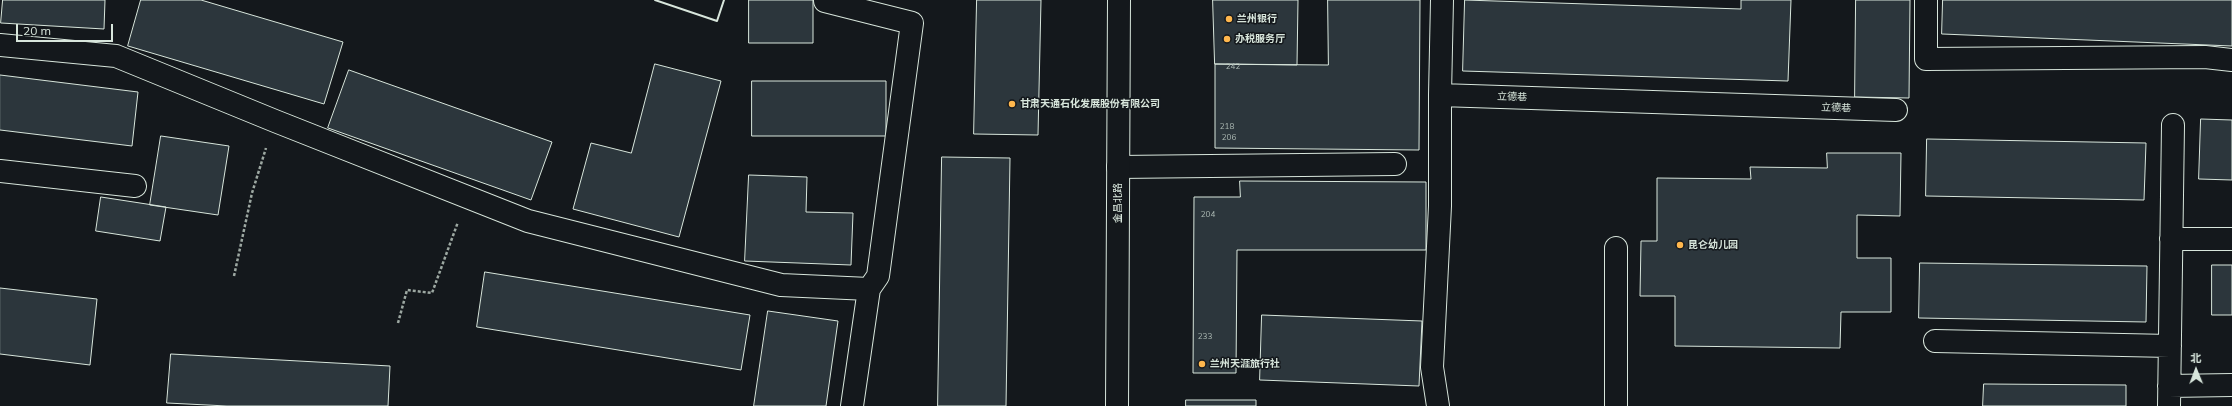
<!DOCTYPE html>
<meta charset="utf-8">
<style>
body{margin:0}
#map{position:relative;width:2232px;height:406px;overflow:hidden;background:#14181c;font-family:Mulish,"Noto Sans SC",sans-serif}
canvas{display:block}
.north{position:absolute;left:2176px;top:350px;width:40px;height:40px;-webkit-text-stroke:3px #14181c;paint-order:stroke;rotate:359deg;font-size:11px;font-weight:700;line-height:16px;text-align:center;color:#d8e6dc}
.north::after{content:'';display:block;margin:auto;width:14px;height:18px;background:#d8e6dc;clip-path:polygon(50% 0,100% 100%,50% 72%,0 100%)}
.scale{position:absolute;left:16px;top:24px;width:97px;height:18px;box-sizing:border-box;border:2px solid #d8e6dc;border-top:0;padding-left:5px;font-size:12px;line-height:14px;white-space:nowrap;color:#d8e6dc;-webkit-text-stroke:3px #14181c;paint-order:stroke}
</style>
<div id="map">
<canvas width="2232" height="406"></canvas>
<div class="north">北</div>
<div class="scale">20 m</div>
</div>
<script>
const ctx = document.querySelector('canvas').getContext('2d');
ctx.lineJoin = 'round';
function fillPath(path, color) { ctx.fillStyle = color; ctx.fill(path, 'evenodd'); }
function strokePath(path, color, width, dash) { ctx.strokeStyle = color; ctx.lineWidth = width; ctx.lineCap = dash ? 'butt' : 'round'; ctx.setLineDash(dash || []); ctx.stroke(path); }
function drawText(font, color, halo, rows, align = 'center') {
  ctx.font = font + ' Mulish,"Noto Sans SC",sans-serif'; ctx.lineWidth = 3; ctx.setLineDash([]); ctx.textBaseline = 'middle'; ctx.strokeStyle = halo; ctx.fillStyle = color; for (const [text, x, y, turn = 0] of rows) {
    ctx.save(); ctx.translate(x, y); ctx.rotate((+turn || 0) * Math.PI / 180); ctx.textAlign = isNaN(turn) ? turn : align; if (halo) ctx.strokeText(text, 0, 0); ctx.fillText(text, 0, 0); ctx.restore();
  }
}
const building = new Path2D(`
 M3,0H105L104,29L1,23Z
 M141,0H201L343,42L324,104L128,46Z
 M749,0H813V43H749Z
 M977,0H1041L1038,135L974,134Z
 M1213,0H1298L1297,65L1215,64Z
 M1328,0H1420L1419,150L1215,148V64L1328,65Z
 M1465,0L1741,9V0H1791L1788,81L1463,71Z
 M1856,0H1910L1909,98L1855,97Z
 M1943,0H2232V46L1942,34Z
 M655,64L721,81L679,237L573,209L591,143L631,153Z
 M349,70L552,142L531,200L328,128Z
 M0,75L138,92L132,146L0,130Z
 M752,81H886V136H752Z
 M2201,119L2232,120V180L2199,179Z
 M161,136L229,146L218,215L150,205Z
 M1927,139L2146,143L2144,200L1926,196Z
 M1827,153H1901L1900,216L1857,215V258H1891V312H1841L1840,348L1675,346V296H1640L1641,241H1657V178L1751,179L1750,167L1827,168Z
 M942,157L1010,158L1006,406H938Z
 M749,175L807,177L806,212L853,213L851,265L745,261Z
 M1240,181L1426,182V250H1237L1236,373H1193L1194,197H1240Z
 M101,197L166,207L160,241L96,231Z
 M1920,263L2147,266L2146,322L1919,318Z
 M2212,265H2232V315H2212Z
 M485,272L750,315L741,370L477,327Z
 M0,288L97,299L90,365L0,354Z
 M768,311L838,321L826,406H754Z
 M1262,315L1422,321L1419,386L1260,380Z
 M171,354L390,366L388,406H227L167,403Z
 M1984,384L2126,385V406H1983Z
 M1186,400H1256V406H1186Z`);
const path = new Path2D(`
 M234,276L252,193L266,148
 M398,323L407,290L432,293L458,222`);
const minor = new Path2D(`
 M1926,0V59L2205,57L2232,60
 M0,45L116,56L275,121L528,221L781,285L869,289L878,276L912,23L825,1
 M1440,95L1442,0
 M1118,167L1395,164
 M0,171L135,186
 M2171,239H2232
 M1935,341L2170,346
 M2169,386L2232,385
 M852,406L869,289
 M1438,406L1432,367L1440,206V95L1896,110
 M1616,406V248
 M2169,406L2173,125`);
const major = new Path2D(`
 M1117,406L1119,0`);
const wall = new Path2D(`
 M655,0L717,21L724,0`);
const markers = [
 [1229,19,4,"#ffb74d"],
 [1227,39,4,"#ffb74d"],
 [1012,104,4,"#ffb74d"],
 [1680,245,4,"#ffb74d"],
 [1202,364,4,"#ffb74d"]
];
const numberNames = [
 ["242",1233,67],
 ["218",1227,127],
 ["206",1229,138],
 ["204",1208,215],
 ["233",1205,337]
];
const poiNames = [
 ["兰州银行",1237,19],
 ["办税服务厅",1235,39],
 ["甘肃天通石化发展股份有限公司",1020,104],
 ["昆仑幼儿园",1688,245],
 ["兰州天涯旅行社",1210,364]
];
const streetNames = [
 ["立德巷",1512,97,2],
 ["立德巷",1836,108,2],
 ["金昌北路",1118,203,-90]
];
fillPath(building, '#2c363c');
strokePath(building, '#d8e6dc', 1);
strokePath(minor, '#d8e6dc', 24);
strokePath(major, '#d8e6dc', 24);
strokePath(path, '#9da8a2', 2.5, [3, 2]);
strokePath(minor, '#14181c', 22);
strokePath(major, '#14181c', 22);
strokePath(wall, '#d8e6dc', 2);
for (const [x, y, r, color] of markers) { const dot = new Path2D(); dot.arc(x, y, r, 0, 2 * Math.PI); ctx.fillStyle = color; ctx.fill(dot); strokePath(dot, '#14181c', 1.5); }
drawText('8px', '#adbab4', null, numberNames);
drawText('bold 10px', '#d8e6dc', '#14181c', poiNames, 'left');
drawText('10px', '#d8e6dc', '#14181c', streetNames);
</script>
